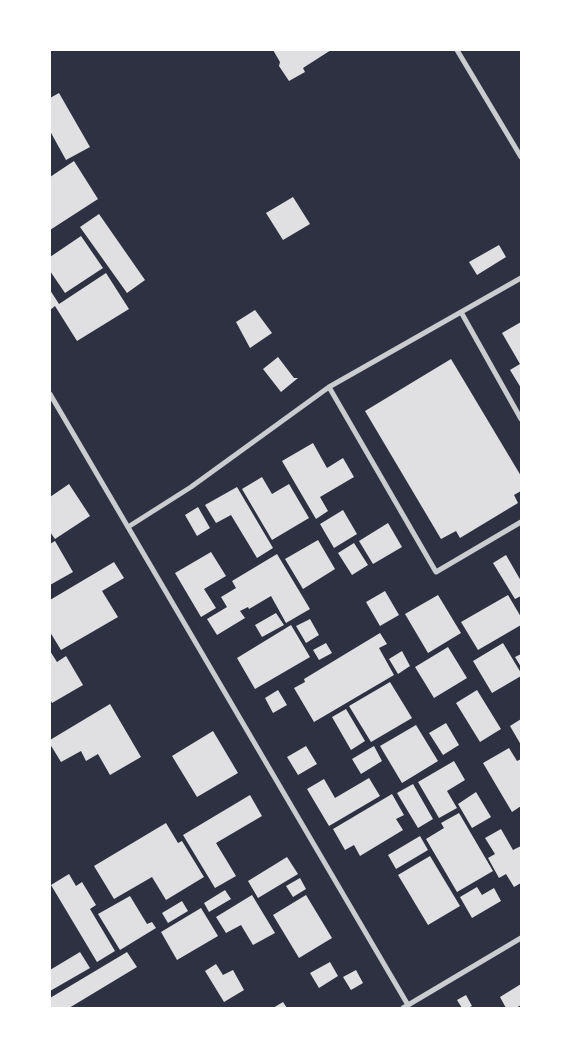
<!DOCTYPE html>
<style>
body{margin:0}
#map{position:relative;width:571px;height:1058px;overflow:hidden;background:#2d3142;font-family:"Roboto Condensed",sans-serif}
canvas{display:block}
.frame{position:absolute;inset:0;border:51px solid #fff;pointer-events:none}
</style>
<div id="map">
<canvas width="571" height="1058"></canvas>
<div class="frame"></div>
</div>
<script>
const ctx = document.querySelector('canvas').getContext('2d');
ctx.lineJoin = 'round';
function fillPath(path, color) { ctx.fillStyle = color; ctx.fill(path, 'evenodd'); }
function strokePath(path, color, width, dash) { ctx.strokeStyle = color; ctx.lineWidth = width; ctx.lineCap = dash ? 'butt' : 'round'; ctx.setLineDash(dash || []); ctx.stroke(path); }
const building = new Path2D(`
 M273,50H331L303,68L305,72L289,81L279,66L280,62Z
 M59,93L90,147L66,160L50,131V98Z
 M74,161L98,199L50,230V177Z
 M293,197L310,224L283,240L266,213Z
 M99,214L145,280L127,293L80,227Z
 M81,236L103,268L65,293L50,271V257Z
 M499,245L506,257L477,275L469,262Z
 M106,273L129,309L77,341L55,306L50,310V290L59,304Z
 M255,310L272,333L250,348L236,322Z
 M521,322V388L510,370L520,364L502,333Z
 M278,357L294,378H298L281,392L263,369Z
 M451,359L521,476V491L514,495L518,503L460,538L456,531L441,539L365,411Z
 M313,443L327,468L343,458L354,477L320,497L328,511L316,519L282,461Z
 M262,477L272,494L289,484L309,518L272,540L242,489Z
 M69,484L90,516L55,539L50,532V497Z
 M237,487L273,548L257,558L231,515L216,523L205,505Z
 M198,507L210,528L197,536L185,515Z
 M343,510L357,534L334,548L320,524Z
 M388,523L402,547L373,564L359,541Z
 M318,540L335,569L303,589L285,559Z
 M55,541L73,572L50,585V544Z
 M354,543L368,565L352,575L338,553Z
 M211,552L226,576L204,589L216,608L201,617L175,573Z
 M277,554L310,609L286,623L271,596L249,609L248,607L240,611L245,618L217,635L207,619L227,607L221,597L236,588L232,581Z
 M506,555L521,581V596L515,599L493,563Z
 M114,562L124,578L102,591L118,617L61,650L50,632V600Z
 M385,591L399,615L380,626L366,602Z
 M438,595L461,633L428,653L405,614Z
 M508,595L521,617V625L478,650L461,622Z
 M276,613L284,625L262,637L255,625Z
 M310,619L319,635L306,643L296,626Z
 M291,625L310,657L255,689L237,658Z
 M380,633L387,644L379,648L394,675L314,722L294,688L305,682L304,679Z
 M326,643L332,653L319,660L313,650Z
 M503,643L521,673V676L492,693L473,661Z
 M448,647L467,678L434,698L415,667Z
 M50,651L57,662L66,656L83,685L52,703L50,699Z
 M402,651L410,666L398,674L389,659Z
 M521,654V667L515,657Z
 M390,682L412,718L371,742L349,706Z
 M278,690L287,705L273,713L265,698Z
 M477,690L501,729L480,742L456,703Z
 M110,704L141,757L110,775L98,754L86,761L81,751L61,762L50,744V740Z
 M346,709L365,741L351,750L332,717Z
 M521,719V745L510,726Z
 M446,723L459,745L443,755L429,733Z
 M416,725L438,761L402,783L380,746Z
 M213,731L238,773L197,797L172,756Z
 M306,746L317,764L298,775L287,757Z
 M374,746L382,761L361,774L352,759Z
 M509,748L517,761L521,759V806L512,812L483,763Z
 M454,761L465,780L447,791L457,808L439,818L418,782Z
 M369,778L380,796L329,826L307,789L324,779L335,798Z
 M413,784L433,819L418,828L397,793Z
 M476,792L491,817L472,828L458,804Z
 M392,794L404,815L396,819L403,830L360,856L354,845L345,850L333,829Z
 M250,795L262,816L216,843L236,876L215,888L183,835Z
 M459,813L493,871L457,892L426,839L444,828L441,823Z
 M166,823L178,843L182,841L204,877L166,900L152,877L114,899L94,866Z
 M501,829L513,850L521,846V883L514,887L506,874L499,878L488,858L495,854L485,838Z
 M420,836L428,850L396,869L388,855Z
 M430,856L460,906L428,925L398,875Z
 M287,857L298,874L258,898L248,881Z
 M69,874L76,886L82,882L96,905L90,909L115,951L97,962L51,885Z
 M300,878L306,889L293,897L286,886Z
 M477,887L482,895L494,888L501,901L472,918L460,897Z
 M225,890L231,899L209,912L204,903Z
 M252,895L275,933L253,945L241,925L226,933L216,917Z
 M306,895L332,938L299,958L273,915Z
 M130,896L147,924L152,922L156,928L120,950L98,914Z
 M182,901L188,911L168,923L162,913Z
 M201,908L218,936L177,960L161,932Z
 M80,952L90,968L50,991V970Z
 M127,952L137,967L69,1008H51L50,998Z
 M330,962L338,976L319,988L310,973Z
 M216,964L223,975L233,970L244,990L224,1002L205,971Z
 M356,970L363,983L351,990L343,977Z
 M521,984V1005L516,1008H506L500,997Z
 M466,995L472,1006L468,1008H462L457,1000Z
 M283,1002L287,1008H273Z`);
const minor = new Path2D(`
 M457,50L521,157
 M461,312L521,419
 M329,387L436,572L521,522
 M50,394L408,1005
 M128,527L191,487L329,387L521,278
 M403,1008L521,938`);
fillPath(building, '#e0e0e3');
strokePath(minor, '#caccd0', 5);
</script>
